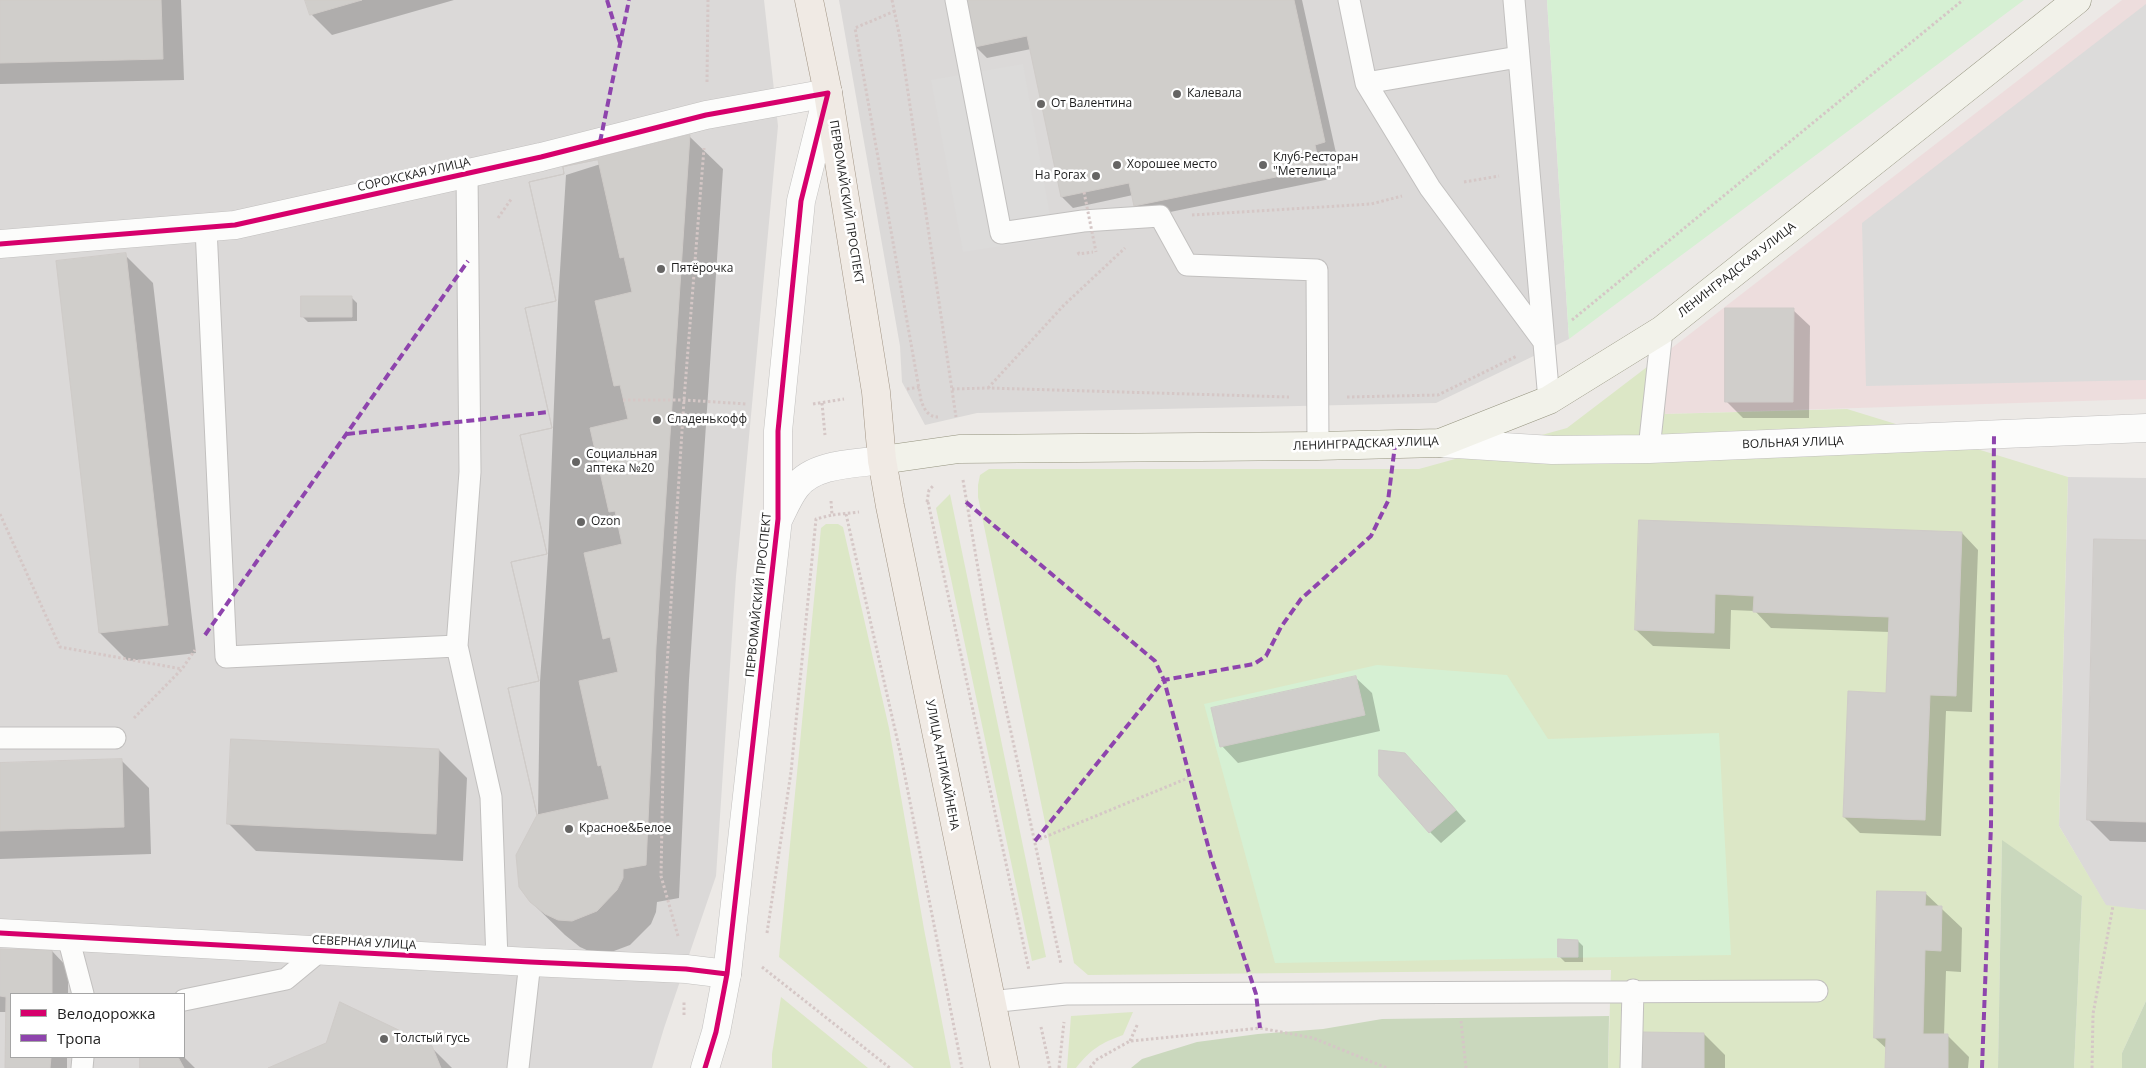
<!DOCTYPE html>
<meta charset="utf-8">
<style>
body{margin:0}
#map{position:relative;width:2146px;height:1068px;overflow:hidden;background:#ece9e6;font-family:"Open Sans",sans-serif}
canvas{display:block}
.legend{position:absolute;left:10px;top:993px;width:175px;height:65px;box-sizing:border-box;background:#fff;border:1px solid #a5a5a5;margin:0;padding:6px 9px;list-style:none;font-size:15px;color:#1e1e1e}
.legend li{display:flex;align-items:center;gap:10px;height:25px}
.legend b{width:25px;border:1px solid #a5a5a5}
</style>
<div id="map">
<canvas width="2146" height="1068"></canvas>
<ul class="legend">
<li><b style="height:6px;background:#d6006c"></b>Велодорожка</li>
<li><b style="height:6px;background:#8e44ad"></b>Тропа</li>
</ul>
</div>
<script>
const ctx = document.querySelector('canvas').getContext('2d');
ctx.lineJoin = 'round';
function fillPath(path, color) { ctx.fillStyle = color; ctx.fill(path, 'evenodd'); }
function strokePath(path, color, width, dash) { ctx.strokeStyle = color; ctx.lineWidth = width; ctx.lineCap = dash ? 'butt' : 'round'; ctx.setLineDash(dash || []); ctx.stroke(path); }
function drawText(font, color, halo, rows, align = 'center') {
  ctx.font = font + ' "Open Sans",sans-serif'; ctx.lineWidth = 5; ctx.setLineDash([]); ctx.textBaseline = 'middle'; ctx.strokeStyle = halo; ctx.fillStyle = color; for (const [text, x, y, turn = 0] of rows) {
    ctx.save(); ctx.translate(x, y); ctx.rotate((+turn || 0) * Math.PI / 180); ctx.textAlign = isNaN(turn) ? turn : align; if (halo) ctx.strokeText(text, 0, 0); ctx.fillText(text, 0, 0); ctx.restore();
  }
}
const residential = new Path2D(`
 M0,0H764L778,126L736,576L716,876L664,1028L652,1068H0ZM11,994H184V1057H11Z
 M839,0H1547L1569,339L1436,403L977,413L925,425L902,382L900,346Z
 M2068,477L2146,478V910L2106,906L2059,826Z`);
const commercial = new Path2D(`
 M2122,0H2146V399L1664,414V354Z`);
const grass = new Path2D(`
 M1664,354L1665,414L1847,409L2068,477L2059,826L2106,905L2146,910V1001L2122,1053V1068H2074L2082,896L2002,841L1998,1068H1608L1611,970L1088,975L1074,963L978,497V485L980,475L989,469H1419L1567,428Z
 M950,494L1046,957L1032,961L936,508Z
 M826,524H838L843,527L889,728L924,929L951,1068H914L779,957L821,528Z
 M781,997L868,1068H772V1054Z
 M1133,1012L1123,1035C1101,1043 1091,1049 1076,1068H1067L1071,1016Z`);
const forest = new Path2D(`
 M2002,840L2082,896L2074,1068H1998Z
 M2146,1001V1068H2122V1053Z
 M1609,1016L1608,1068H1131L1142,1059L1197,1042L1258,1034L1323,1029L1382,1019Z`);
const park = new Path2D(`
 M1547,0H2024L1569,339Z
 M1377,665L1507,675L1548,739L1719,733L1731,955L1275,963L1204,704Z`);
const parking = new Path2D(`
 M2146,4V380L1866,386L1862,223Z
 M1023,64L1054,238L963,252L931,80Z`);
const shadow = new Path2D(`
 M0,0H181L184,80L0,84Z
 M307,0H454L332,35L311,14Z
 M966,0H1302L1336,153L1325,156L1330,179L1146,217L1135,206L1133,195L1073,208L1062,197L1031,49L987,58L976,47Z
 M689,136L723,169L689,680L679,898L657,902L656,912L651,924L630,945L606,954L593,953L580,947L565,935L530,901L538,815L540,682L548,555L558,302L566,175Z
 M125,255L153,283L196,653L128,661L100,633Z
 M351,297L357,303V321L308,322L302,316Z
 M1793,310L1810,326L1809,418H1743L1726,401Z
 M1640,522L1962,533L1978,550L1972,712L1946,711L1941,836L1860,833L1844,817L1887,694L1890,632L1771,628L1755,611L1731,610L1730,649L1653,646L1636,630Z
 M2146,541V842L2110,841L2089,820Z
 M1355,677L1372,693L1380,731L1238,763L1222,746Z
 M439,750L467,778L463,861L256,851L228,823Z
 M121,760L149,788L151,854L0,859V764Z
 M1416,765L1466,821L1441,843L1430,832Z
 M1925,893L1962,928L1961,972L1946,971L1944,1036H1948L1969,1057L1968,1068H1887V1049L1875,1038Z
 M1578,941L1583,946V962H1565L1559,956Z
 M0,950L52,951L68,968V994H11V1057H67V1068H7V1012H0Z
 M1704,1034L1725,1055V1068H1643Z
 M431,1047L452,1068H271Z
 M142,1057H184L195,1068H141Z`);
const building = new Path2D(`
 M0,0H161L163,59L0,63Z
 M305,0H362L310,15Z
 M965,0H1294L1325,142L1315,145L1320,168L1134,206L1129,183L1061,197L1027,36L975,47Z
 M690,135L656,646L646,865L623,869V878L617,890L597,911L572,921L558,920L545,914L530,902L519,887L516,855L537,815L508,688L539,681L511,562L547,554L520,435L552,428L525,308L556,301L529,182L564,174L563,167Z
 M598,160L620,258L624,257L632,292L595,301L614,386L620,385L628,419L590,428L609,512L615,511L622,544L584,553L603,639L610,637L618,672L579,681L598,766L601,765L609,799L537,815L508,688L539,681L511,562L547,554L520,435L552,428L525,308L556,301L529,182L564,174L563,167Z
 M126,253L168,625L99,633L56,261Z
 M301,296H352V317H301Z
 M1725,308H1794L1793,402H1725Z
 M1639,520L1962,532L1956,696L1930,695L1925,820L1843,817L1848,691L1886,693L1889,617L1753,612L1754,596L1715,594L1714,633L1635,630Z
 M2094,539L2146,540V822L2087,820Z
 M1356,676L1365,715L1220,747L1211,708Z
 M231,739L439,749L436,834L227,824Z
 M1379,750L1405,753L1456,810L1429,833L1379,776Z
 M122,759L124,827L0,831V763Z
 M1877,891L1926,892L1925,906H1942L1941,951L1925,950L1923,1034H1948V1068H1885L1886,1038H1874Z
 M1558,939L1578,940V957H1558Z
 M0,949L52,950V994H11V1057H51L50,1068H5L6,997L0,996Z
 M340,1002L432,1046L441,1068H268L326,1043Z
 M1642,1032L1704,1033V1068H1641Z
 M140,1057H178L184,1068H140Z`);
const path = new Path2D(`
 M892,0L900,38L956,417
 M895,11L855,28L921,400C924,409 928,417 938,417
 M707,82L708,0
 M1464,182L1499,176
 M1192,215L1371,204L1402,196
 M498,218L512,198
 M1078,252L1079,254L1093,252
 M1572,320L1963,0
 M988,388L1064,305L1125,248
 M907,389L920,387
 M952,389L988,388L1289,397
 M1347,397L1438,395L1517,356
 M623,400H684L747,404
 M822,403L825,435
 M813,404L844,399
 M963,480L986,616L1061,964
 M831,501L832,515L859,512
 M927,502L929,490L933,486
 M928,502L1029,970
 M0,514L60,647L182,669
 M846,514L901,756L962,1068
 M134,718L182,669L195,650
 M1035,841L1188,778
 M767,933L791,772L816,519L832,515
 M678,936L661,876L664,712L684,400L704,148
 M762,967L890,1068
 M684,1015V1001
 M1461,1021L1466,1068
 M1041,1027L1050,1068
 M1130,1041L1138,1023
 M1059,1068L1064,1022
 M1090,1068L1096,1060L1130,1041L1260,1028L1313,1038L1387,1068
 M2092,1068L2093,1014L2113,906`);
const service = new Path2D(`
 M956,0L1001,233L1083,221L1160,216L1187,265L1317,270L1318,446
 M1349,0L1366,83L1430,188L1544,342
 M1514,0L1549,400
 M1366,83L1518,57
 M467,173L470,472L457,646L491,797L497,960
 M206,228L226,657L457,646
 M1649,449L1662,330
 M0,738H115
 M68,937L83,994
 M184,1000L286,979L321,950
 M990,1002L1066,994L1817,991
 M82,1068L83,1057
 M518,1068L530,962
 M1631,1068L1633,990`);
const minor = new Path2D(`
 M0,244L235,225L541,157L706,115L828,93
 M1440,443L1552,450L1649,449L2146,428
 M0,933L530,962L686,969L727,974`);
const tertiary = new Path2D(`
 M779,518C784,508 789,496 796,487C814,463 855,464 882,460
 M705,1068L716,1032L727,974L778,519V431L801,201L828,93`);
const secondary = new Path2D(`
 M882,460L959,449L1318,446L1440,443L1549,400L1662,330L2077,0`);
const primary = new Path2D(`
 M809,0L828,93L876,392L882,460L890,506L1005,1068`);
const pathBridge = new Path2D(`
 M1084,192L1096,252`);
const quiet = new Path2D(`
 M607,0L620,43
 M600,142L629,0
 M347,434L549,412
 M966,502L1155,661L1164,680L1211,857L1256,994L1260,1028
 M205,635L468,261
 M1035,841L1164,680L1254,664L1266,656L1281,627L1301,599L1371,536L1388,501L1395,445
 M1982,1068L1991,825L1994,434`);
const cycleway = new Path2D(`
 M0,244L235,225L541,157L706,115L828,93L801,201L778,431V519L727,974L716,1032L705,1068
 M0,933L530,962L686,969L727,974`);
const markers = [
 [1177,94,5,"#666564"],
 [1041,104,5,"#666564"],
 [1117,165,5,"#666564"],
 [1263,165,5,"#666564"],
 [1096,176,5,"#666564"],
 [661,269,5,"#666564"],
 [657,420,5,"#666564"],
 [576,462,5,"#666564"],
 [581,522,5,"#666564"],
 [569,829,5,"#666564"],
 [384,1039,5,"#666564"]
];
const poiNames = [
 ["Калевала",1187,94],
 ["От Валентина",1051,104],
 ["Клуб-Ресторан",1273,158],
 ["\"Метелица\"",1273,172],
 ["Хорошее место",1127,165],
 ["На Рогах",1086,176,"right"],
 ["Пятёрочка",671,269],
 ["Сладенькофф",667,420],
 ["Социальная",586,455],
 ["аптека №20",586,469],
 ["Ozon",591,522],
 ["Красное&Белое",579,829],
 ["Толстый гусь",394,1039]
];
const streetNames = [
 ["СОРОКСКАЯ УЛИЦА",414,175,-13],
 ["ПЕРВОМАЙСКИЙ ПРОСПЕКТ",846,202,81],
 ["ЛЕНИНГРАДСКАЯ УЛИЦА",1737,270,-38],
 ["ВОЛЬНАЯ УЛИЦА",1793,443,-2],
 ["ЛЕНИНГРАДСКАЯ УЛИЦА",1366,444,-2],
 ["ПЕРВОМАЙСКИЙ ПРОСПЕКТ",759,595,-84],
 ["УЛИЦА АНТИКАЙНЕНА",942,765,79],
 ["СЕВЕРНАЯ УЛИЦА",364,943,3]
];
fillPath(residential, '#dbd9d8');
fillPath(commercial, '#eddddd');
fillPath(grass, '#dce7c6');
fillPath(forest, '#cad8bd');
fillPath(park, '#d6f0d3');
fillPath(parking, '#dcdbda');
fillPath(shadow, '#0003');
fillPath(building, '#d0cecb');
strokePath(building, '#cfcbc8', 1);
strokePath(service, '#c2c0bf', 23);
strokePath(minor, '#c2c0bf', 29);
strokePath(tertiary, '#c2c0bf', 29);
strokePath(secondary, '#95947f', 29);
strokePath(primary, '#a19484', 29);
strokePath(path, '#d5c7c6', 3, [2.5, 2.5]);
strokePath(service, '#fcfcfb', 21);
strokePath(minor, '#fcfcfb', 28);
strokePath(tertiary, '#fcfcfb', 28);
strokePath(secondary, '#f2f2ea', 28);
strokePath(primary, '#f0eae4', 28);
strokePath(pathBridge, '#d5c7c6', 3, [2.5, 2.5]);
strokePath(quiet, '#8e44ad', 4, [8, 4]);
strokePath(cycleway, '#d6006c', 5);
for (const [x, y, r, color] of markers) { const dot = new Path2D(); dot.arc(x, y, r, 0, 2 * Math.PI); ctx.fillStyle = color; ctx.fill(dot); strokePath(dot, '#fff', 2); }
drawText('12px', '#1e1e1e', '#fff', poiNames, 'left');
drawText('12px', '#1e1e1e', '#fff', streetNames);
</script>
